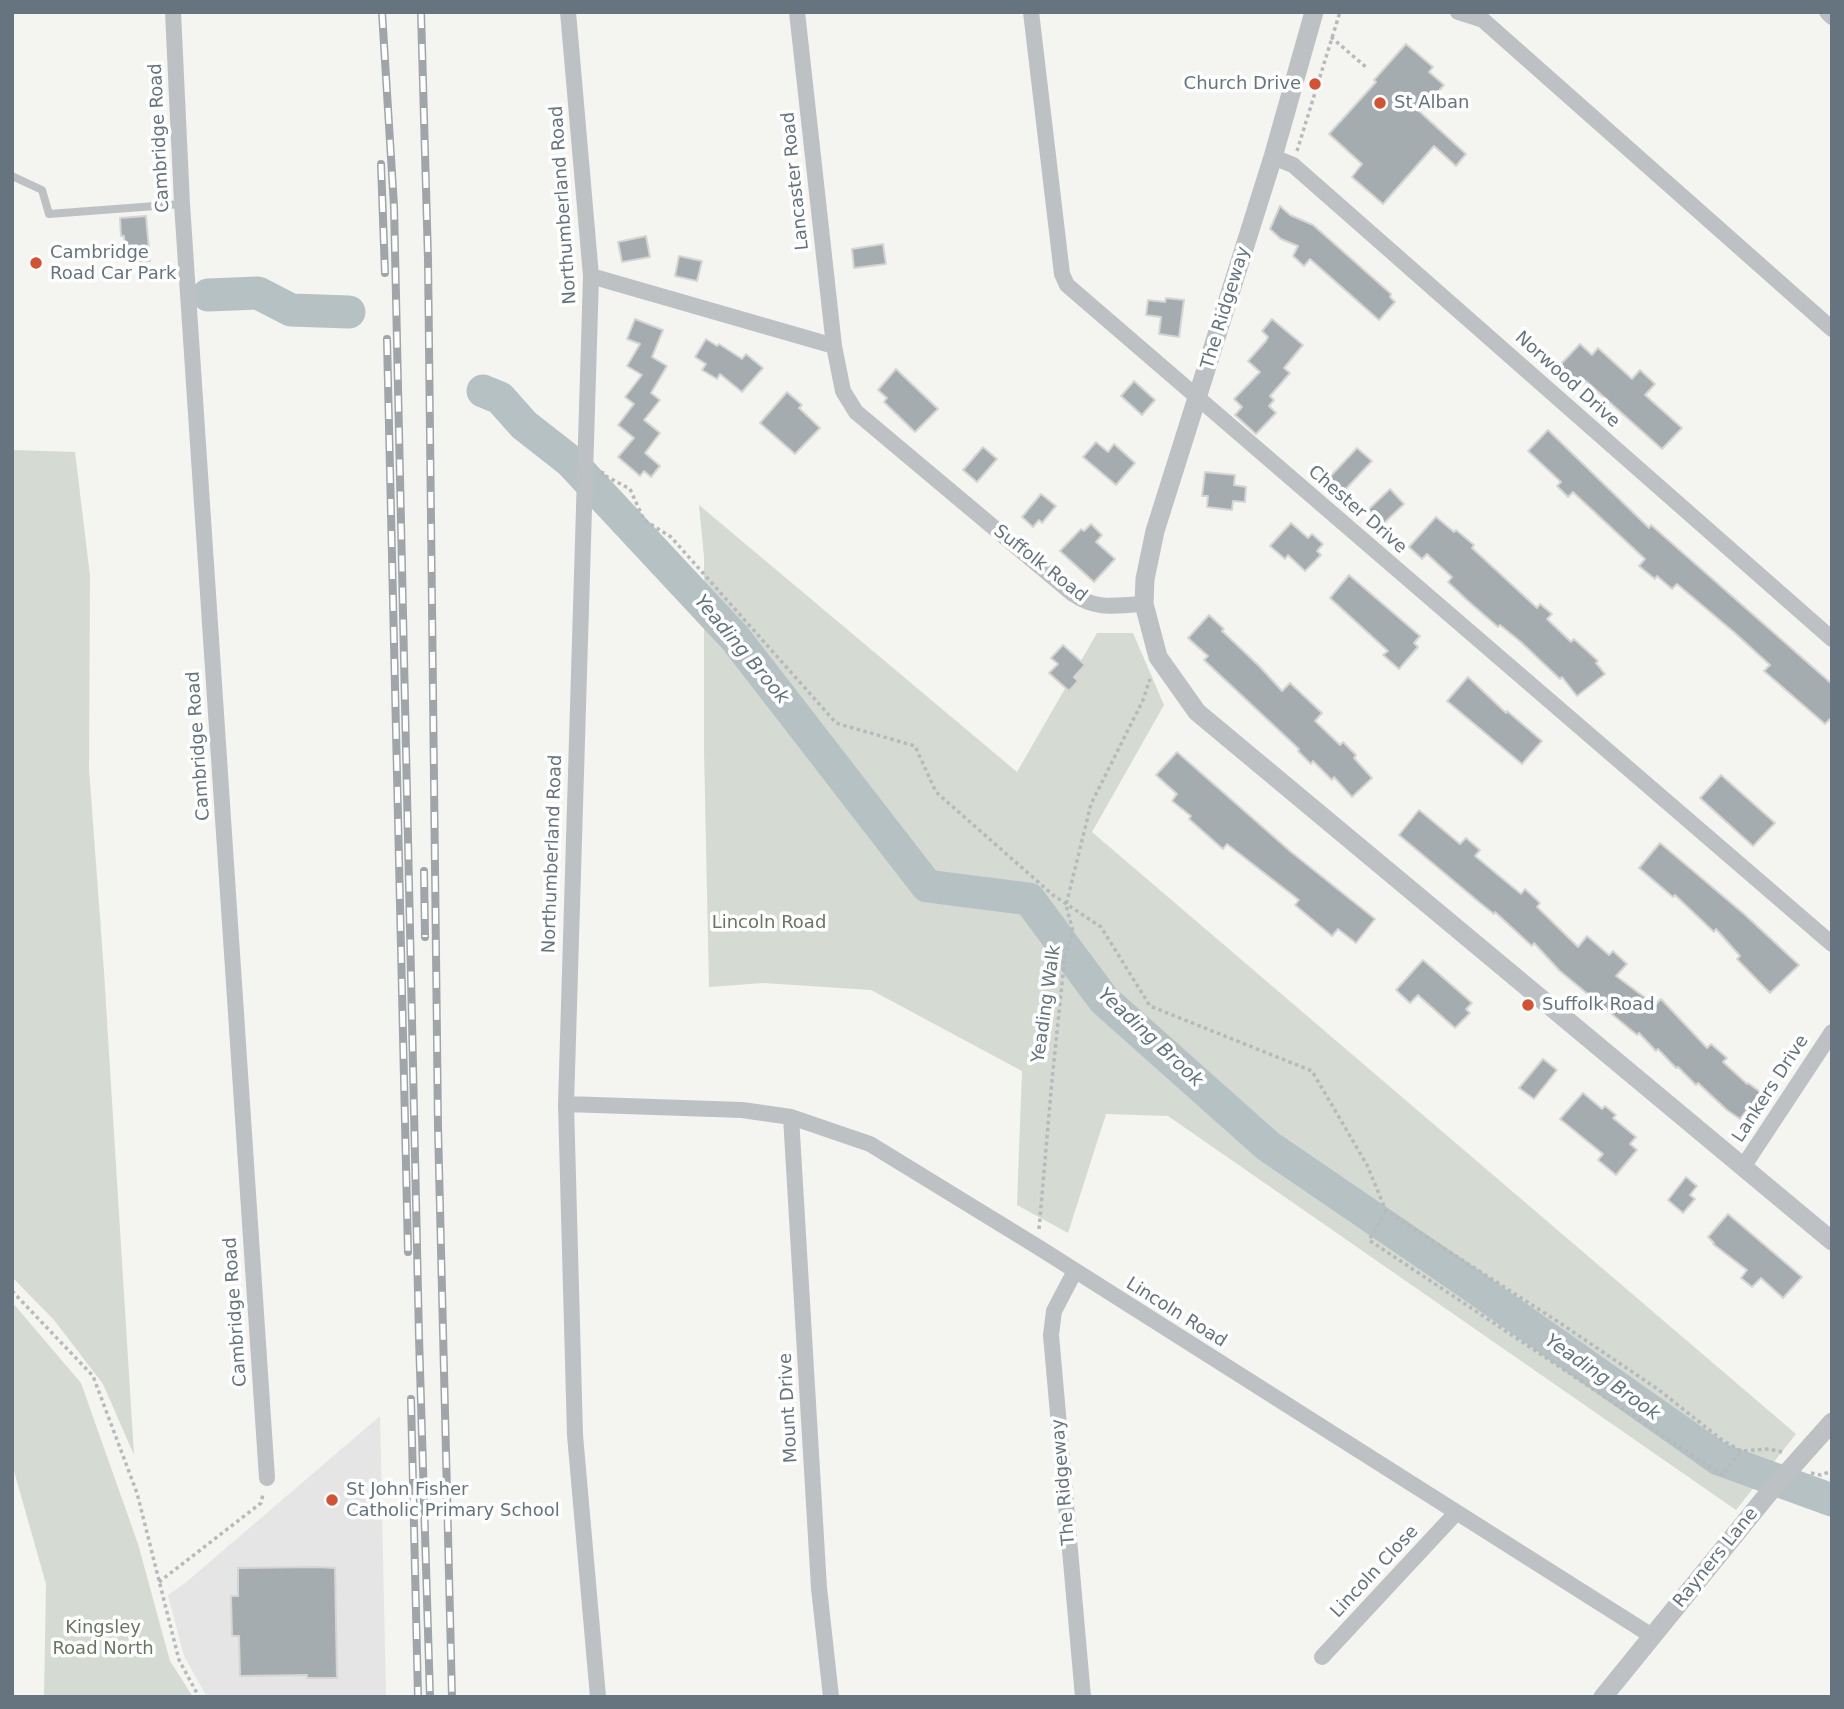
<!DOCTYPE html>
<style>
body{margin:0}
#map{position:relative;width:1844px;height:1709px;overflow:hidden;background:#f4f4f0;font-family:"DejaVu Sans",sans-serif}
canvas{display:block}
.frame{position:absolute;inset:0;border:14px solid #65747f;pointer-events:none}
</style>
<div id="map">
<canvas width="1844" height="1709"></canvas>
<div class="frame"></div>
</div>
<script>
const ctx = document.querySelector('canvas').getContext('2d');
ctx.lineJoin = 'round';
function fillPath(path, color) { ctx.fillStyle = color; ctx.fill(path, 'evenodd'); }
function strokePath(path, color, width, dash) { ctx.strokeStyle = color; ctx.lineWidth = width; ctx.lineCap = dash ? 'butt' : 'round'; ctx.setLineDash(dash || []); ctx.stroke(path); }
function drawText(font, color, halo, rows, align = 'center') {
  ctx.font = font + ' "DejaVu Sans",sans-serif'; ctx.lineWidth = 7; ctx.setLineDash([]); ctx.textBaseline = 'middle'; ctx.strokeStyle = halo; ctx.fillStyle = color; for (const [text, x, y, turn = 0] of rows) {
    ctx.save(); ctx.translate(x, y); ctx.rotate((+turn || 0) * Math.PI / 180); ctx.textAlign = isNaN(turn) ? turn : align; if (halo) ctx.strokeText(text, 0, 0); ctx.fillText(text, 0, 0); ctx.restore();
  }
}
const built = new Path2D(`
 M380,1416L386,1697H207L184,1656L168,1595L184,1584Z`);
const green = new Path2D(`
 M12,450L75,452L90,576L89,769L104,972L134,1455L103,1384L54,1320L12,1277Z
 M699,505L1017,772L1097,633H1133L1164,705L1092,832L1796,1434L1736,1510L1168,1116L1106,1114L1068,1233L1017,1205L1022,1071L871,990L763,983L709,987L704,749V557Z
 M12,1302L81,1383L138,1544L170,1661L193,1697H44L46,1584L12,1464Z`);
const river = new Path2D(`
 M208,295L258,293L291,310L349,312
 M483,391L500,398L524,425L570,461L735,638L927,886L1029,899L1104,1000L1268,1146L1470,1284L1719,1459L1832,1500`);
const building = new Path2D(`
 M1406,44L1433,67L1429,72L1444,85L1420,112L1466,154L1456,166L1434,146L1383,204L1352,177L1362,164L1329,134L1376,82L1374,80Z
 M1280,206L1290,215L1313,225L1391,294L1390,297L1395,302L1379,320L1310,259L1304,266L1293,256L1298,246L1281,239L1270,229Z
 M146,216L150,261L126,262L124,236H121L120,218Z
 M646,236L650,257L622,262L618,242Z
 M883,244L886,264L854,268L852,249Z
 M679,256L702,261L697,281L675,276Z
 M1166,298L1184,300L1179,337L1159,334L1161,317L1146,315L1148,300L1165,302Z
 M635,319L663,330L652,357L667,366L651,393L660,400L644,420L660,433L645,453L660,466L651,477L644,471L640,476L618,457L634,438L618,425L634,404L625,397L642,375L627,366L640,344L627,339Z
 M1272,319L1303,345L1284,368L1290,373L1270,396L1274,400L1269,406L1276,413L1256,434L1235,415L1242,407L1234,399L1260,372L1248,361L1266,341L1268,337L1262,331Z
 M706,339L717,346L719,344L742,359L746,354L763,368L742,392L720,374L717,379L702,370L706,364L695,357Z
 M1580,344L1592,355L1598,348L1632,379L1640,370L1655,384L1645,395L1682,428L1662,449L1586,381L1582,385L1560,365Z
 M896,369L938,409L915,432L884,402L887,398L878,390Z
 M1134,381L1155,400L1142,415L1121,396Z
 M787,392L802,405L799,408L820,428L795,454L760,423Z
 M1548,430L1649,528L1651,525L1832,684V717L1825,724L1764,671L1770,665L1735,633L1677,584L1672,589L1657,576L1655,579L1639,566L1645,559L1573,492L1568,497L1557,486L1561,482L1528,451Z
 M1096,442L1108,452L1114,444L1135,463L1116,485L1083,457Z
 M983,447L997,459L977,482L963,470Z
 M1357,448L1372,461L1342,493L1327,480Z
 M1205,472L1235,475L1234,485L1246,487L1245,502L1233,501L1232,510L1207,507L1208,496H1202Z
 M1390,489L1404,504L1382,525L1368,510Z
 M1041,494L1056,506L1042,523L1039,520L1033,527L1022,517Z
 M1436,517L1454,532L1456,530L1474,545L1472,548L1537,608L1540,604L1552,614L1547,619L1571,642L1574,639L1598,661L1596,663L1605,674L1577,696L1562,677L1560,679L1521,642L1500,625L1498,627L1467,600L1448,582L1452,577L1427,554L1422,559L1409,547Z
 M1291,523L1308,538L1312,534L1323,544L1317,551L1321,555L1305,571L1288,555L1285,559L1270,546Z
 M1091,524L1102,535L1096,542L1115,559L1094,582L1060,551L1081,529L1084,531Z
 M1349,575L1420,636L1414,643L1418,647L1399,669L1383,655L1388,651L1330,598Z
 M1209,615L1224,629L1222,631L1259,666L1282,691L1290,683L1322,713L1315,721L1340,745L1343,742L1356,755L1354,758L1372,778L1352,797L1334,777L1332,780L1313,761L1311,764L1298,751L1299,749L1204,660L1208,656L1188,638Z
 M1063,645L1085,665L1074,677L1078,681L1069,691L1049,673L1058,664L1051,658Z
 M1468,677L1506,713L1507,711L1542,741L1522,764L1447,701Z
 M1177,752L1291,852L1375,919L1356,943L1338,929L1332,936L1295,905L1299,900L1227,844L1223,849L1189,819L1191,816L1172,801L1177,794L1156,775Z
 M1721,775L1775,823L1753,846L1700,798Z
 M1419,810L1460,844L1466,838L1480,850L1475,856L1521,894L1525,889L1540,903L1537,907L1578,947L1587,936L1609,955L1613,951L1627,964L1616,976L1655,1005L1661,999L1707,1048L1711,1044L1727,1058L1723,1062L1747,1084L1748,1083L1763,1094L1749,1113L1746,1111L1740,1119L1727,1110L1698,1083L1696,1085L1678,1067L1676,1068L1658,1049L1656,1051L1639,1033L1637,1035L1560,971L1534,943L1532,946L1495,912L1494,914L1479,902L1399,835Z
 M1660,843L1744,914L1799,965L1770,993L1737,959L1740,956L1716,929L1714,932L1675,895L1673,897L1639,868Z
 M1423,960L1472,1003L1466,1009L1470,1013L1455,1028L1418,995L1410,1003L1396,990Z
 M1543,1059L1557,1070L1534,1099L1519,1088Z
 M1583,1093L1602,1109L1605,1106L1616,1115L1613,1118L1636,1137L1630,1144L1637,1150L1616,1175L1598,1160L1603,1154L1560,1119Z
 M1686,1177L1697,1186L1690,1195L1695,1199L1683,1213L1668,1200Z
 M1728,1214L1802,1277L1783,1298L1761,1278L1752,1287L1741,1278L1747,1270L1713,1244L1714,1243L1708,1237Z
 M316,1567L335,1568L337,1678H307V1675L240,1676L239,1636H232L231,1596H238V1568Z`);
const path = new Path2D(`
 M1331,37L1367,68
 M1297,151L1340,12
 M603,471L602,474L630,489L644,520L671,537L836,723L915,746L936,792L1053,895L1101,927L1150,1006L1312,1071L1367,1165L1386,1211L1557,1321L1659,1390L1722,1440L1741,1451L1769,1449L1782,1452
 M1386,1211L1369,1240L1722,1475L1741,1451
 M1039,1229L1052,1080L1065,955L1073,931L1066,905L1091,804L1143,700L1150,679
 M12,1291L93,1376L137,1493L179,1660L199,1697
 M1811,1473L1821,1475L1832,1471
 M159,1582L261,1503L263,1494`);
const service = new Path2D(`
 M12,176L42,190L49,214L182,204`);
const minor = new Path2D(`
 M173,12L182,204L267,1478
 M568,12L591,276L566,1104L575,1435L598,1697
 M797,12L834,346
 M1031,12L1062,274L1067,285L1832,944
 M1458,12L1483,20L1832,329
 M1827,12L1832,17
 M1273,157L1293,165L1832,639
 M591,276L834,346L843,391L856,412L1073,594C1098,611 1115,605 1144,604
 M566,1104L742,1110L791,1117L870,1144L1038,1247L1652,1636
 M791,1117L819,1588L831,1697
 M1743,1167L1832,1032
 M1075,1271L1054,1311L1051,1335L1083,1697
 M1322,1657L1456,1513`);
const tertiary = new Path2D(`
 M1314,12L1273,157L1155,531L1145,579L1144,604L1158,657L1197,712L1832,1241
 M1603,1697L1768,1494L1832,1422`);
const rail = new Path2D(`
 M382,12L394,206L419,1337L430,1697
 M421,12L428,259L438,1127L452,1697
 M381,164L385,273
 M387,339L408,1252
 M424,871L425,937
 M411,1399L418,1697`);
const markers = [
 [1315,84,7,"#d45230"],
 [1380,103,7,"#d45230"],
 [36,263,7,"#d45230"],
 [1528,1005,7,"#d45230"],
 [332,1500,7,"#d45230"]
];
const poiNames = [
 ["Church Drive",1301,84,"right"],
 ["St Alban",1394,103],
 ["Cambridge",50,253],
 ["Road Car Park",50,274],
 ["Suffolk Road",1542,1005],
 ["St John Fisher",346,1490],
 ["Catholic Primary School",346,1511]
];
const streetNames = [
 ["Cambridge Road",160,138,-93],
 ["Lancaster Road",796,181,-96],
 ["Northumberland Road",564,205,-94],
 ["The Ridgeway",1226,308,-73],
 ["Norwood Drive",1567,380,42],
 ["Chester Drive",1357,510,41],
 ["Suffolk Road",1040,564,38],
 ["Cambridge Road",199,746,-94],
 ["Northumberland Road",553,854,-88],
 ["Yeading Walk",1047,1004,-82],
 ["Lankers Drive",1771,1089,-57],
 ["Cambridge Road",236,1312,-94],
 ["Lincoln Road",1176,1313,32],
 ["Mount Drive",789,1408,-93],
 ["The Ridgeway",1064,1482,-95],
 ["Rayners Lane",1716,1558,-51],
 ["Lincoln Close",1375,1572,-47]
];
const parkNames = [
 ["Lincoln Road",769,923],
 ["Kingsley",103,1628],
 ["Road North",103,1649]
];
const waterNames = [
 ["Yeading Brook",741,650,50],
 ["Yeading Brook",1150,1038,43],
 ["Yeading Brook",1602,1378,35]
];
fillPath(built, '#e4e5e4');
fillPath(green, '#d5dad2');
strokePath(river, '#b6c1c4', 33);
fillPath(building, '#a4acb0');
strokePath(building, '#d5d5d3', 2);
strokePath(path, '#b7babc', 3.5, [3.5, 3.5]);
strokePath(service, '#bdc1c4', 8);
strokePath(minor, '#bdc1c4', 16);
strokePath(tertiary, '#bdc1c4', 19);
strokePath(rail, '#9fa5a9', 8);
strokePath(rail, '#fff', 5, [16]);
for (const [x, y, r, color] of markers) { const dot = new Path2D(); dot.arc(x, y, r, 0, 2 * Math.PI); ctx.fillStyle = color; ctx.fill(dot); strokePath(dot, '#fff', 2.5); }
drawText('18px', '#65747f', '#fff', poiNames, 'left');
drawText('18px', '#65747f', '#fff', streetNames);
drawText('18px', '#687663', '#fff', parkNames);
drawText('italic 19px', '#61767c', '#fff', waterNames);
</script>
